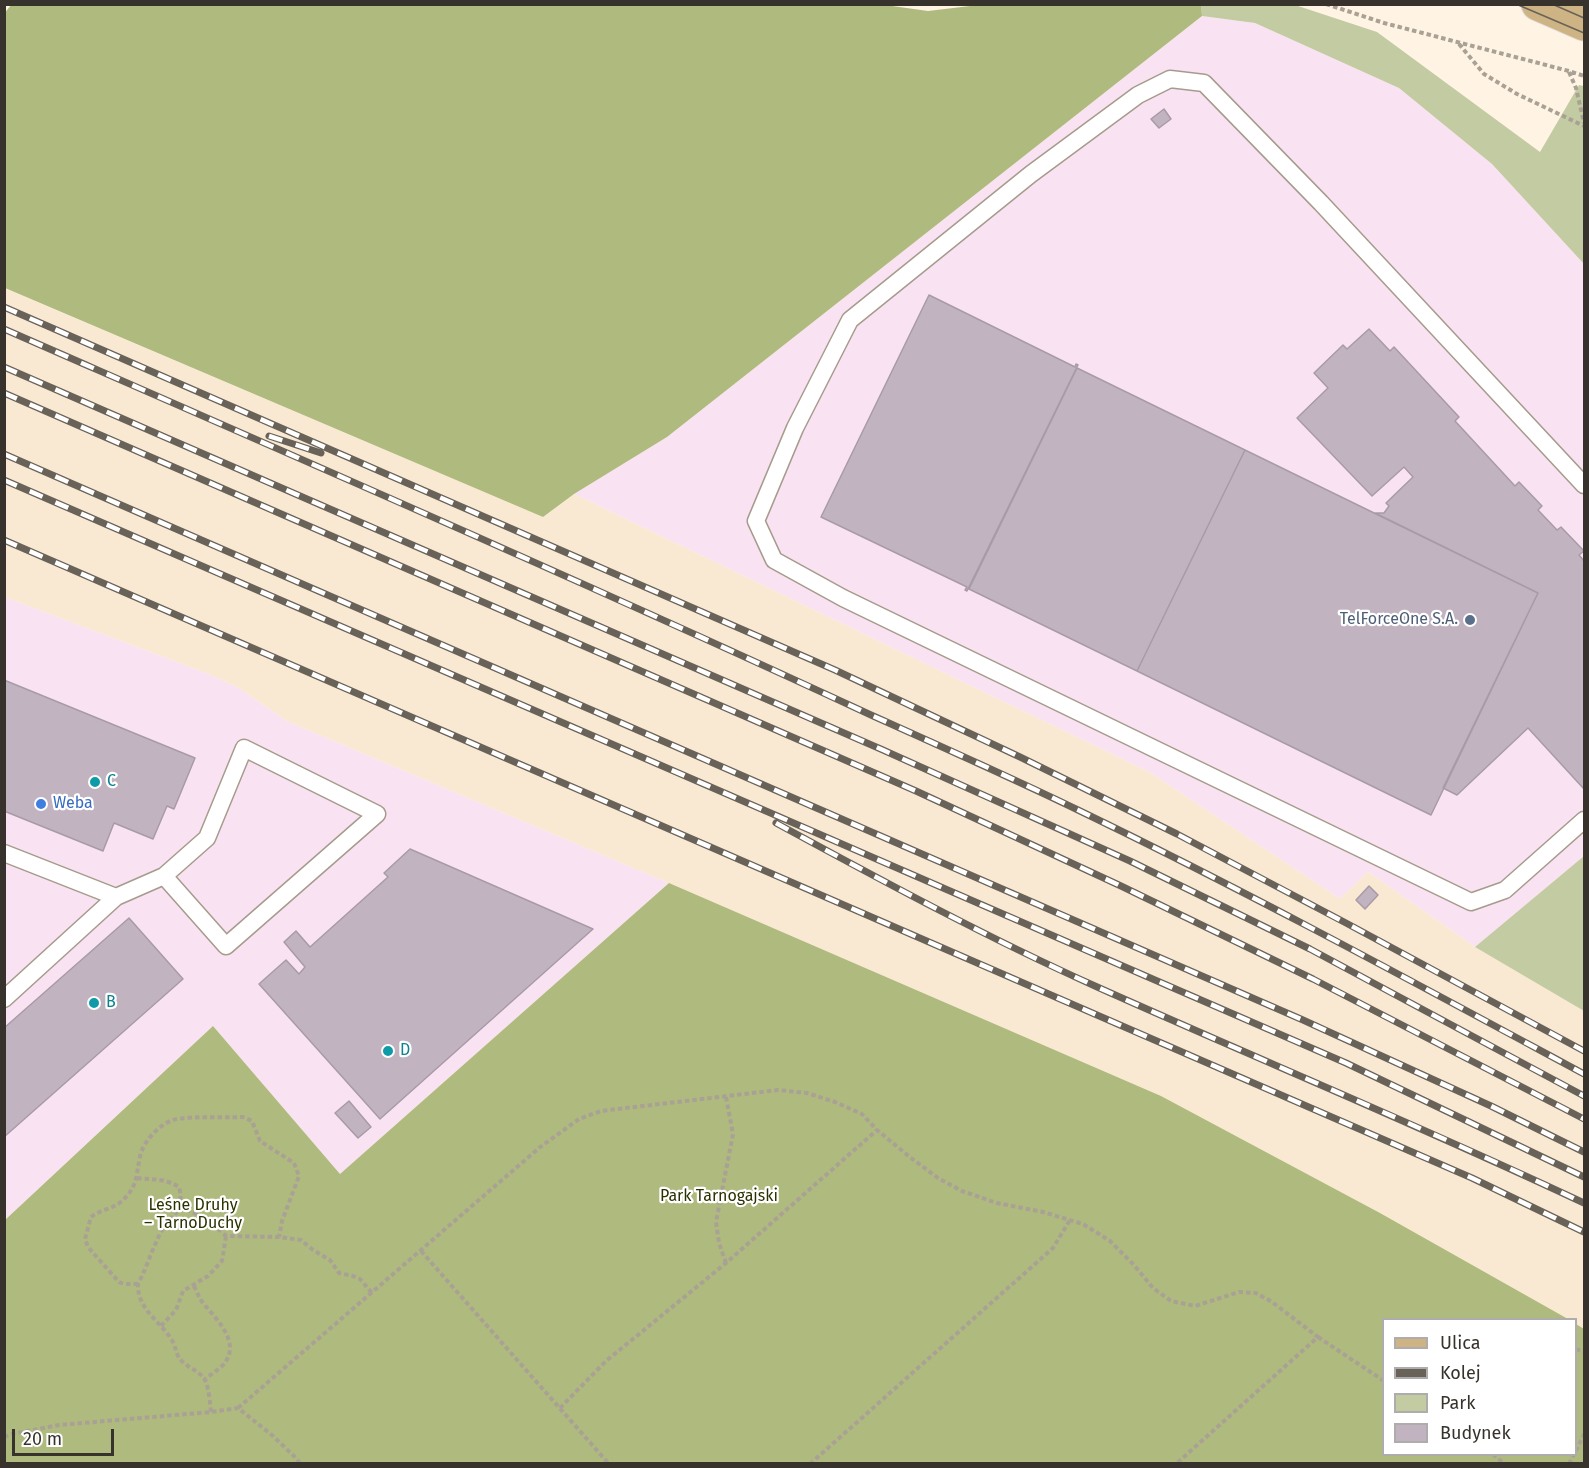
<!DOCTYPE html>
<meta charset="utf-8">
<style>
body{margin:0}
#map{position:relative;width:1589px;height:1468px;overflow:hidden;background:#fff3e3;font-family:"Fira Sans",sans-serif}
canvas{display:block}
.frame{position:absolute;inset:0;border:6px solid #37332c;pointer-events:none}
.legend{position:absolute;left:1382px;top:1318px;width:195px;height:138px;box-sizing:border-box;background:#fff;border:2px solid #afadab;margin:0;padding:8px 10px;list-style:none;font-size:18px;color:#37332c}
.legend li{display:flex;align-items:center;gap:12px;height:30px}
.legend b{width:30px;border:2px solid #afadab}
.scale{position:absolute;left:12px;top:1429px;width:102px;height:27px;box-sizing:border-box;border:3px solid #37332c;border-top:0;padding-left:8px;font-size:18px;line-height:21px;white-space:nowrap;color:#37332c;-webkit-text-stroke:4px #fff;paint-order:stroke}
</style>
<div id="map">
<canvas width="1589" height="1468"></canvas>
<div class="frame"></div>
<ul class="legend">
<li><b style="height:8px;background:#ceb484"></b>Ulica</li>
<li><b style="height:8px;background:#686259"></b>Kolej</li>
<li><b style="height:16px;background:#c3cba2"></b>Park</li>
<li><b style="height:16px;background:#c2b3c0"></b>Budynek</li>
</ul>
<div class="scale">20 m</div>
</div>
<script>
const ctx = document.querySelector('canvas').getContext('2d');
ctx.lineJoin = 'round';
function fillPath(path, color) { ctx.fillStyle = color; ctx.fill(path, 'evenodd'); }
function strokePath(path, color, width, dash) { ctx.strokeStyle = color; ctx.lineWidth = width; ctx.lineCap = dash ? 'butt' : 'round'; ctx.setLineDash(dash || []); ctx.stroke(path); }
function drawText(font, color, halo, rows, align = 'center') {
  ctx.font = font + ' "Fira Sans",sans-serif'; ctx.lineWidth = 4.5; ctx.setLineDash([]); ctx.textBaseline = 'middle'; ctx.strokeStyle = halo; ctx.fillStyle = color; for (const [text, x, y, turn = 0] of rows) {
    ctx.save(); ctx.translate(x, y); ctx.rotate((+turn || 0) * Math.PI / 180); ctx.textAlign = isNaN(turn) ? turn : align; if (halo) ctx.strokeText(text, 0, 0); ctx.fillText(text, 0, 0); ctx.restore();
  }
}
const commercial = new Path2D(`
 M1202,16L1255,23L1399,88L1492,164L1584,264V856L1475,947L1368,872L1340,899L1149,772L574,494L667,437Z
 M5,597L209,674L239,688L287,721L669,883L340,1174L213,1026L5,1220Z`);
const built = new Path2D(`
 M4,288L543,517L574,494L1149,772L1340,899L1368,872L1475,947L1584,1011V1329L1576,1324V1320L1568,1319L1380,1213L1161,1096L669,883L287,721L239,688L209,674L5,597Z`);
const green = new Path2D(`
 M1201,5H1295L1377,32L1540,152L1579,85L1584,86V264L1492,164L1399,88L1255,23L1202,16Z
 M1584,856V1011L1475,947Z`);
const forest = new Path2D(`
 M885,5L928,11L987,4H1201L1202,16L667,437L574,494L543,517L5,288L4,14L11,5Z
 M669,883L1161,1096L1380,1213L1568,1319L1384,1320V1454H1576V1324L1584,1329V1463H5V1220L213,1026L340,1174Z`);
const building = new Path2D(`
 M1164,109L1171,119L1159,128L1151,119Z
 M929,295L1075,367L1076,364L1078,365L967,591L965,590L967,587L821,517Z
 M1369,329L1390,351L1394,347L1459,417L1455,421L1515,486L1519,482L1542,506L1538,510L1557,530L1561,527L1584,551L1579,555L1584,561V789L1528,728L1457,795L1443,788L1538,593L1375,513H1384L1389,506L1386,503L1413,477L1404,467L1372,496L1297,418L1328,388L1314,373L1343,345L1347,349Z
 M1077,368L1245,450L1137,671L969,589Z
 M1245,450L1538,593L1431,815L1137,671Z
 M4,680L195,758L174,809L167,806L153,839L114,823L103,851L4,811Z
 M410,849L593,929L380,1119L259,984L286,960L299,974L305,967L284,942L296,931L310,947L388,877L384,873Z
 M1369,886L1378,895L1365,909L1356,900Z
 M129,918L183,979L4,1137V1028Z
 M349,1101L371,1127L358,1138L335,1113Z`);
const path = new Path2D(`
 M1326,4L1384,23L1569,71L1584,76
 M1459,44L1484,74L1517,94L1584,126
 M1569,72L1576,88L1584,123
 M137,1178C153,1180 165,1178 179,1187C181,1194 181,1199 179,1206C176,1216 166,1222 161,1232C152,1249 147,1267 138,1284C137,1310 162,1322 173,1342C176,1348 176,1354 180,1359C187,1368 199,1370 205,1380C209,1389 210,1402 211,1412
 M179,1207C201,1215 209,1219 226,1236L279,1237L301,1240L313,1250L330,1260L339,1273L353,1276L360,1279L372,1293
 M421,1251L609,1464
 M726,1263L719,1243L716,1222L733,1134L726,1097
 M138,1284H124L119,1282L88,1247L85,1239L91,1217C101,1209 115,1209 124,1199C138,1185 136,1175 140,1157C142,1142 162,1121 177,1119C198,1116 221,1118 243,1117L252,1121L260,1141L294,1163L299,1176L282,1221L279,1237
 M194,1286C196,1290 198,1295 200,1299C212,1316 244,1341 223,1365C218,1370 210,1375 204,1380
 M161,1326L176,1310L183,1291L208,1276L222,1261L226,1236
 M1318,1337L1384,1381
 M1576,1349L1584,1352
 M238,1408L539,1148L579,1119L601,1111L778,1090L807,1093L835,1102L862,1114L877,1130L911,1158L938,1178L962,1191L997,1203L1043,1212L1083,1224L1110,1241L1134,1265L1153,1288L1171,1301L1195,1306L1239,1292L1256,1293L1272,1302L1318,1337L1176,1464
 M560,1408L606,1361L726,1263L877,1130
 M4,1437L12,1434L59,1425L211,1412L238,1408L273,1436L297,1459L300,1464
 M1576,1451L1584,1434
 M1493,1454L1504,1464
 M810,1464L1053,1248L1070,1220
 M1569,1464L1574,1454`);
const service = new Path2D(`
 M1584,485L1321,203L1204,83L1170,79L1138,95L1031,174L850,320L795,428L756,521L774,560L843,598L1471,902L1505,890L1584,820
 M4,853L116,897L164,876L207,838L244,748L377,814L226,946L164,876
 M4,999L116,897`);
const primary = new Path2D(`
 M1538,4L1584,24`);
const tram = new Path2D(`
 M1516,4L1584,33
 M1552,4L1584,18`);
const rail = new Path2D(`
 M4,307L835,670L1020,757L1177,834L1346,923L1584,1051
 M4,329C294,456 584,582 871,715C940,746 1010,777 1078,810C1250,893 1417,984 1584,1074
 M4,367L883,750L1130,861L1310,949L1584,1096
 M4,393L916,791L1121,886L1313,979L1584,1119
 M269,436L321,453
 M4,454L1303,1020L1491,1106L1584,1152
 M4,480L1346,1063L1584,1177
 M4,540L1472,1178L1584,1232
 M776,823C881,880 986,937 1095,986C1258,1059 1423,1127 1584,1203`);
const markers = [
 [1470,620,6,"#5c6f8a"],
 [95,782,6,"#0f9aa8"],
 [41,804,6,"#3f7fe0"],
 [94,1003,6,"#0f9aa8"],
 [388,1051,6,"#0f9aa8"]
];
const serviceNames = [
 ["TelForceOne S.A.",1458,620]
];
const cultureNames = [
 ["C",107,782],
 ["B",106,1003],
 ["D",400,1051]
];
const shopNames = [
 ["Weba",53,804]
];
const parkNames = [
 ["Park Tarnogajski",719,1197],
 ["Leśne Druhy",193,1206],
 ["– TarnoDuchy",193,1224]
];
fillPath(commercial, '#f9e3f2');
fillPath(built, '#f9e9d2');
fillPath(green, '#c3cba2');
fillPath(forest, '#afba7e');
fillPath(building, '#c2b3c0');
strokePath(building, '#a99aa7', 1.5);
strokePath(service, '#a69b8c', 19);
strokePath(primary, '#dbdad9', 35);
strokePath(path, '#aaa195', 4, [4.5, 3]);
strokePath(service, '#fff', 16);
strokePath(primary, '#ceb484', 33);
strokePath(tram, '#686259', 1.5);
strokePath(rail, '#686259', 7);
strokePath(rail, '#fff', 4.5, [14]);
for (const [x, y, r, color] of markers) { const dot = new Path2D(); dot.arc(x, y, r, 0, 2 * Math.PI); ctx.fillStyle = color; ctx.fill(dot); strokePath(dot, '#fff', 2); }
drawText('16px', '#4e5e75', '#fff', serviceNames, 'right');
drawText('16px', '#0d838f', '#fff', cultureNames, 'left');
drawText('16px', '#366cbe', '#fff', shopNames, 'left');
drawText('16px', '#2b3101', '#fff', parkNames);
</script>
